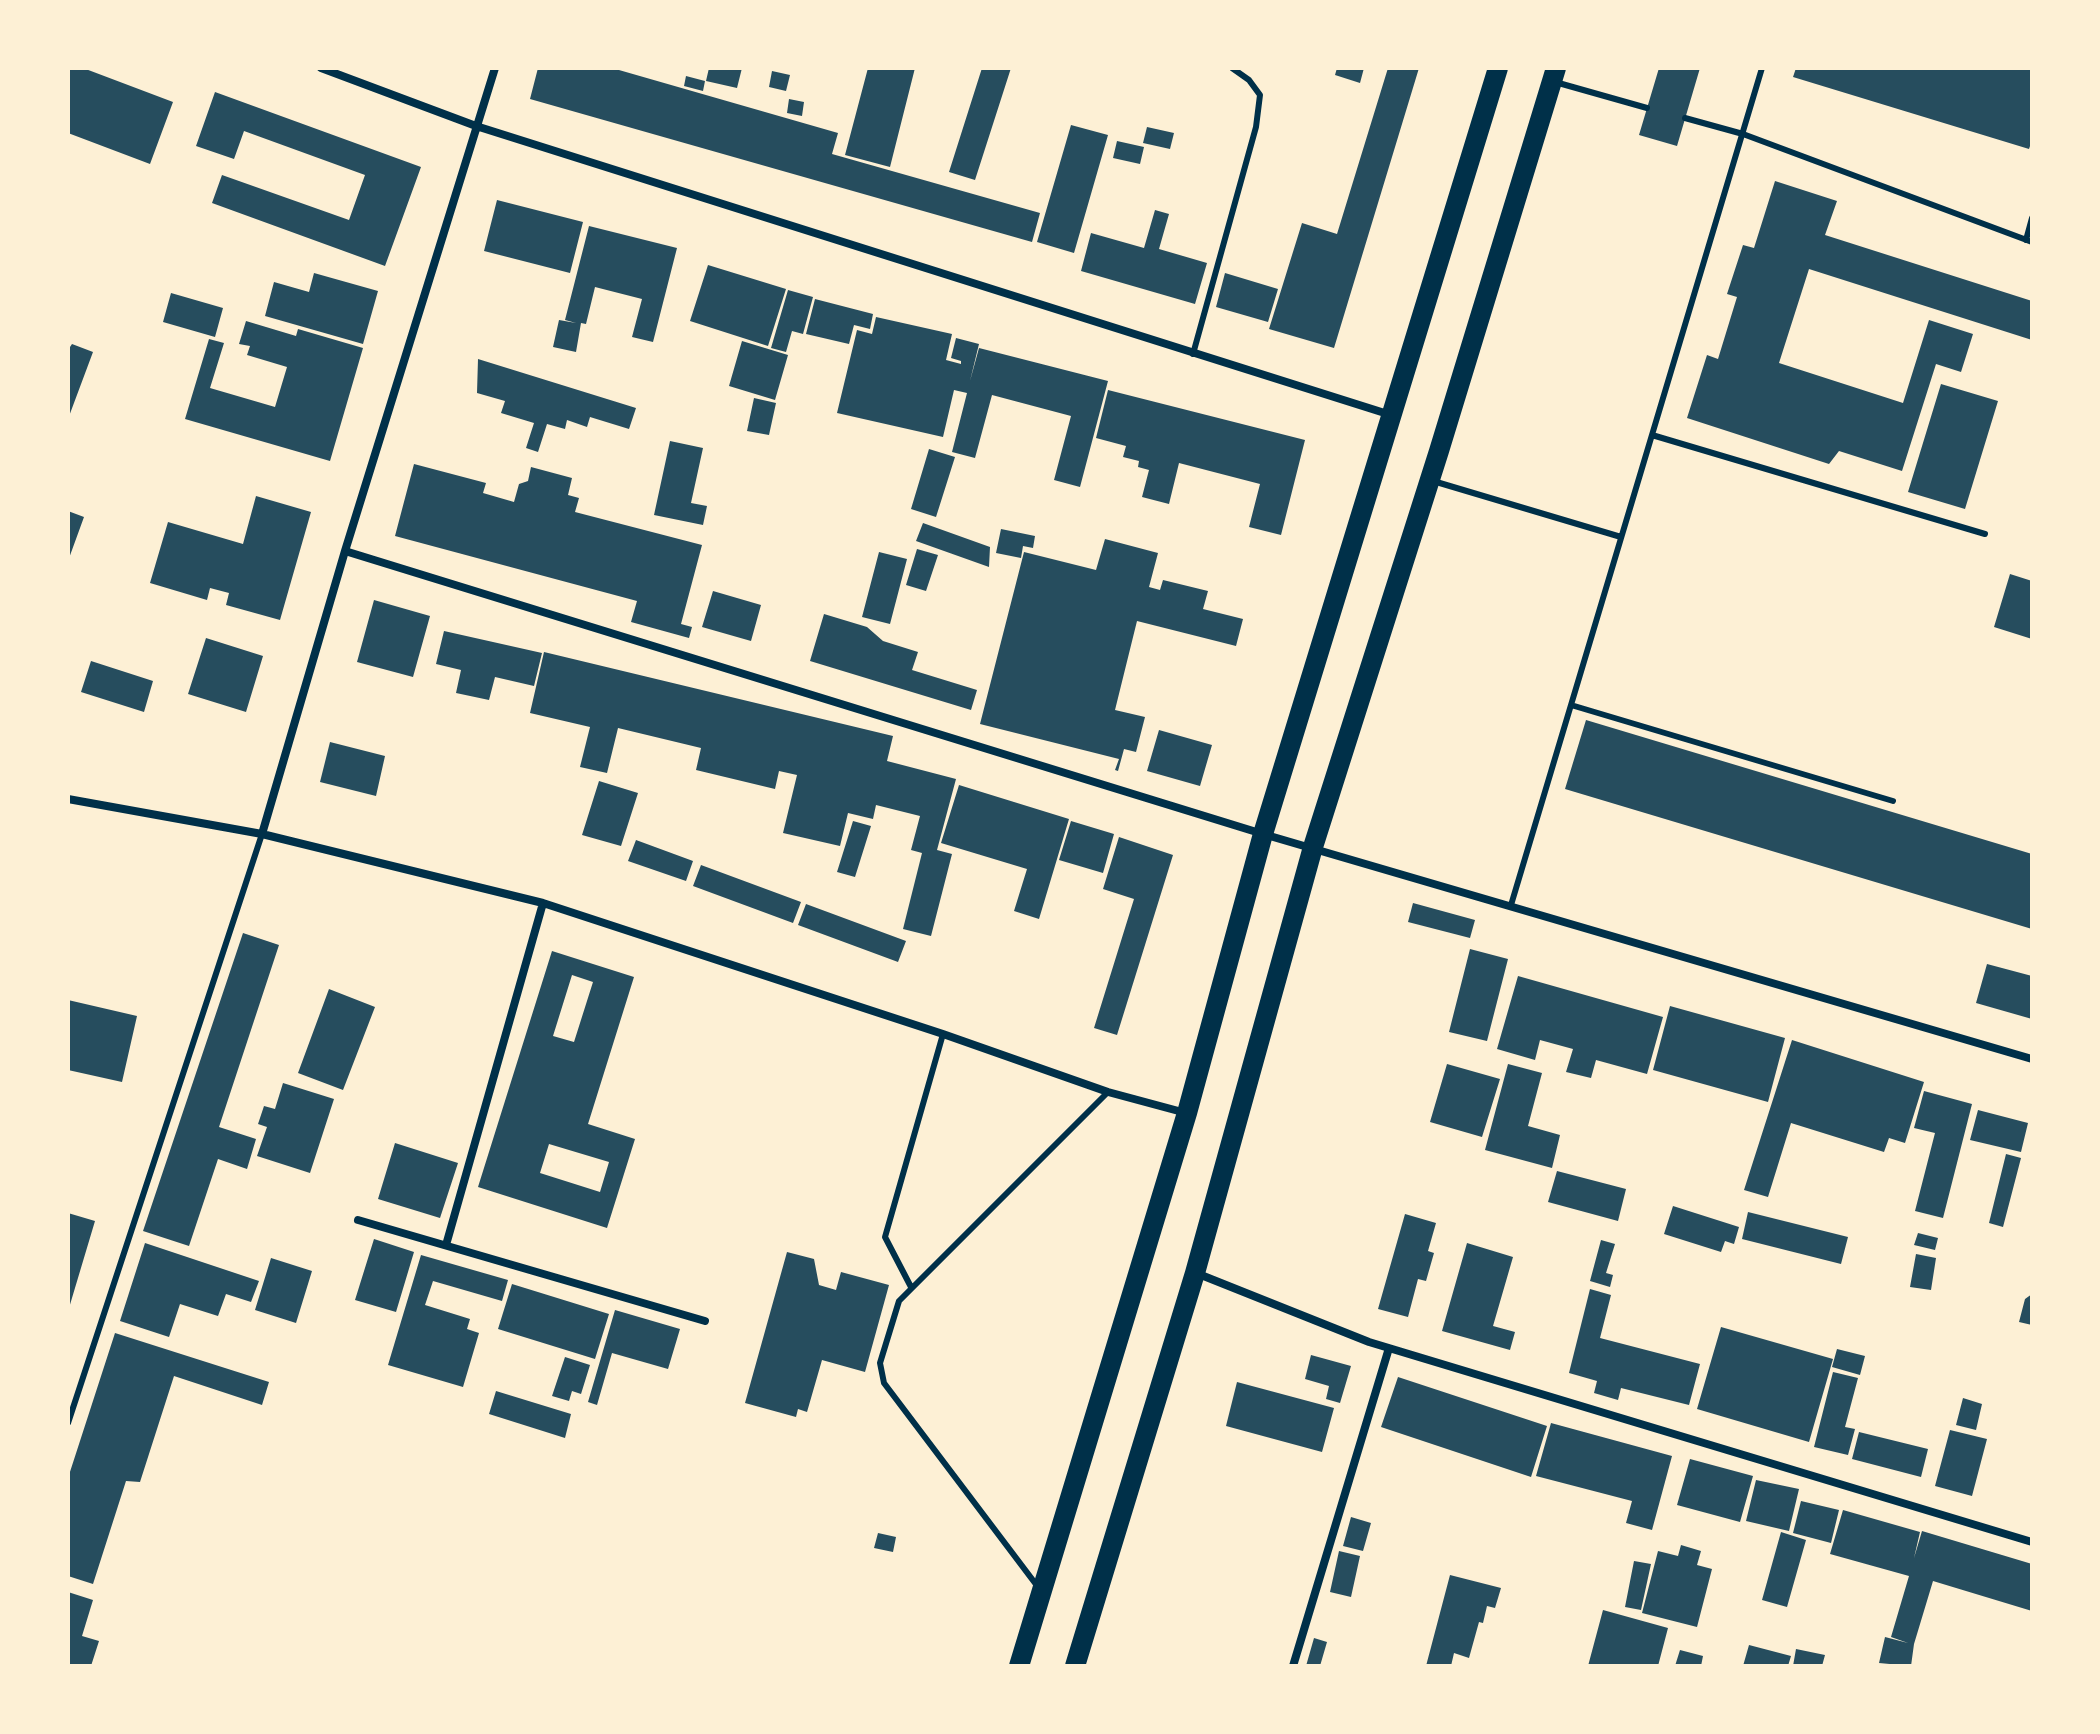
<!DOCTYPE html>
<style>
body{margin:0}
#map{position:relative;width:2100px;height:1734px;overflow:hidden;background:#fdf0d5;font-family:Arial,sans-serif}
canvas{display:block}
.frame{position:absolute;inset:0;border:70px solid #fdf0d5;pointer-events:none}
</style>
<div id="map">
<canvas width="2100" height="1734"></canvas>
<div class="frame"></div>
</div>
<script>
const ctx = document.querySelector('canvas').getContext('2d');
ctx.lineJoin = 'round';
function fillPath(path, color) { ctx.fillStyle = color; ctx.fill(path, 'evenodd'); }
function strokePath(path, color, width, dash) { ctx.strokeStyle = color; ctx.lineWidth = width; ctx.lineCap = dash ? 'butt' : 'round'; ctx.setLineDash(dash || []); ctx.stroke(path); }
const building = new Path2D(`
 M68,68H83L173,102L150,164L68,133Z
 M538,68H612L838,133L832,154L1040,213L1032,242L530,99Z
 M709,68H742L737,88L706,81Z
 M868,68H915L890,167L845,155Z
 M982,68H1011L975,180L949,172Z
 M1337,68H1364L1360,83L1335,75Z
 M1388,68H1419L1334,348L1269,329L1302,223L1337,234Z
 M1659,68H1700L1677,146L1639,135Z
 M1796,68H2032V140L2029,149L1793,77Z
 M772,71L790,75L786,91L769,87Z
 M686,76L705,81L703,91L684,86Z
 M215,92L421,167L385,266L212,203L222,175L349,220L365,175L244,131L234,159L196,146Z
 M789,99L804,102L802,116L787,113Z
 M1071,125L1108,135L1074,253L1037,242Z
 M1147,127L1174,133L1170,149L1143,143Z
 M1117,141L1144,147L1140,164L1113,158Z
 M1775,181L1837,201L1825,235L2032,301V340L1809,269L1779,363L1903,403L1929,320L1973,334L1961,372L1936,364L1902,471L1839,451L1829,464L1687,418L1707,355L1718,359L1737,297L1727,294L1743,245L1754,248Z
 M497,200L583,222L570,273L484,251Z
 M1155,210L1169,214L1159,249L1207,263L1195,304L1081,271L1091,233L1144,248Z
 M589,226L677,248L653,342L632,337L642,299L595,287L586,324L581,323L576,352L553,347L559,320L576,323L565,320Z
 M708,265L786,289L768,346L690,321Z
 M314,273L378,291L363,344L265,316L274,282L309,292Z
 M1225,273L1278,289L1268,322L1216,307Z
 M788,290L813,297L803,334L792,331L786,352L771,348Z
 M171,293L223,308L215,337L163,322Z
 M815,299L873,314L870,329L854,325L849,344L806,334Z
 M876,317L952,334L946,360L961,364V361L951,358L956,338L979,344L970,381L979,348L1108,381L1080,487L1054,480L1071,416L992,395L975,458L952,452L967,393L954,390L943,437L837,413L857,330L872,334Z
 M246,321L296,336L298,329L363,348L330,461L185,419L209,339L224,343L210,388L275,407L287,367L247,355L250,346L239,344Z
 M742,341L788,355L775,400L729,386Z
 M72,344L93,352L68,419V350Z
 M478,359L636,408L629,429L590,417L587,427L567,420L565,429L547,424L538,452L526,448L534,423L501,413L505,401L477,393Z
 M1941,384L1998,401L1965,509L1908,492Z
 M1108,390L1305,440L1281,535L1249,527L1260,484L1179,463L1169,504L1142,497L1149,470L1138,467L1139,461L1123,457L1126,446L1096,438Z
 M754,398L776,403L769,435L747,431Z
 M670,441L703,448L691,503L707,506L703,525L654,515Z
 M929,449L955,457L936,517L911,509Z
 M414,464L486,483L483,493L514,502L519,484L528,481L531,467L572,478L568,495L579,498L575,512L702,545L681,624L692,627L689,638L631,622L637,601L395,536Z
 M256,496L311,512L280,620L226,605L229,593L210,588L207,600L150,583L168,522L243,544Z
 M68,511L84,517L68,561Z
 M923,523L990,547L989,567L916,541Z
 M1001,529L1035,536L1033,548L1023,546L1021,558L996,553Z
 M1105,539L1158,553L1149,587L1160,590L1163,580L1208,591L1203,609L1243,619L1236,646L1137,621L1115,710L1145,717L1136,752L1124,749L1118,771L1115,770L1119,759L980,724L1024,552L1096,570Z
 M917,549L938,555L926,591L906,585Z
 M879,552L907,559L890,624L862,617Z
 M2010,574L2032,581V639L1994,627Z
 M713,591L761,605L751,641L702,627Z
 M374,600L430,616L413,677L357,662Z
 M824,614L867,627L883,641L918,652L912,670L977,690L971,710L810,661Z
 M444,631L542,653L534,686L495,677L489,700L456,693L461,670L436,664Z
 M206,638L263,656L246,712L188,694Z
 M544,652L893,736L887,761L956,779L937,850L952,854L931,936L903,929L922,853L911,850L920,816L876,805L873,819L848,813L840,846L783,833L797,775L779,771L775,789L696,770L701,748L618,728L607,773L580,767L590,727L530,713Z
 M91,661L153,681L144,712L81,692Z
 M1586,720L2032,854V929L1565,789Z
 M1159,730L1212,745L1200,786L1147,771Z
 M330,742L385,756L376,796L320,782Z
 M599,781L638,793L621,846L582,835Z
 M959,785L1069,819L1039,919L1014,911L1027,869L941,843Z
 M853,821L871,826L855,877L837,872Z
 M1071,821L1114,834L1103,873L1059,860Z
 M1119,837L1173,855L1117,1035L1094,1028L1134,899L1103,889Z
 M636,840L693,861L686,881L628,861Z
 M701,865L801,902L793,923L693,886Z
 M1413,903L1475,920L1470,938L1408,922Z
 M806,904L906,941L898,962L798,925Z
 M243,933L279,945L219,1127L256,1139L247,1169L218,1159L189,1246L143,1231Z
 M1470,949L1508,959L1487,1041L1449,1032Z
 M552,951L634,977L588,1124L635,1139L607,1228L478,1187ZM572,975L593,982L574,1042L553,1036ZM549,1144L609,1162L600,1192L540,1173Z
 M1987,964L2032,976V1019L1976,1003Z
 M1518,976L1663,1017L1647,1074L1596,1060L1591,1078L1566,1072L1573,1049L1540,1040L1535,1060L1497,1049Z
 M329,989L375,1007L343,1090L298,1073Z
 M68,1000L137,1016L122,1082L68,1070Z
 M1670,1006L1785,1038L1768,1102L1653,1070Z
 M1792,1040L1924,1082L1905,1143L1889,1138L1884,1152L1791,1123L1768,1197L1744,1190Z
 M1447,1064L1500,1079L1482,1137L1430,1122Z
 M1508,1064L1542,1073L1528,1126L1560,1135L1552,1168L1485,1150Z
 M283,1083L334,1099L310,1173L257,1156L267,1127L258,1124L264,1106L275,1109Z
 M1924,1091L1972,1104L1943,1218L1915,1211L1935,1133L1914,1128Z
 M1978,1110L2028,1123L2021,1152L1970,1140Z
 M395,1143L458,1163L440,1218L378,1199Z
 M2006,1154L2021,1158L2003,1227L1989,1223Z
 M1557,1171L1626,1189L1618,1221L1548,1202Z
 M1673,1206L1739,1227L1734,1244L1725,1241L1721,1252L1664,1234Z
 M1748,1212L1848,1237L1841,1264L1742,1239Z
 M68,1213L95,1221L69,1308L68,1307Z
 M1405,1214L1436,1223L1428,1251L1434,1253L1426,1281L1418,1279L1408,1317L1378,1309Z
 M1918,1233L1938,1238L1935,1250L1914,1245Z
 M374,1239L414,1252L396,1312L355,1300Z
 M1601,1240L1615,1244L1606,1273L1613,1275L1610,1287L1590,1281Z
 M145,1243L259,1281L251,1302L226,1294L218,1316L180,1304L169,1337L120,1321Z
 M1467,1243L1513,1257L1493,1326L1515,1332L1510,1350L1442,1331Z
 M787,1252L814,1259L819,1285L836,1290L841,1272L889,1285L865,1372L822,1360L807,1412L798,1409L796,1417L745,1403Z
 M1916,1254L1936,1258L1931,1290L1910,1287Z
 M421,1255L508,1280L502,1301L433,1281L425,1305L470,1319L467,1329L479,1333L463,1387L388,1365Z
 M271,1258L312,1271L296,1323L255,1310Z
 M512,1284L609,1314L595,1359L498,1329Z
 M1590,1289L1611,1295L1600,1338L1700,1364L1689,1405L1621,1388L1618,1400L1594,1393L1597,1381L1569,1373Z
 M2032,1294V1325L2019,1322L2025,1299Z
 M615,1310L680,1329L668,1369L612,1353L597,1405L588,1402Z
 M1721,1327L1833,1359L1809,1442L1697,1409Z
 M115,1333L269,1382L262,1405L174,1376L140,1482L126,1481L93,1584L68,1576V1478Z
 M1837,1349L1865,1356L1860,1375L1832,1367Z
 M1311,1355L1351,1366L1340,1403L1326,1399L1329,1386L1305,1379Z
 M565,1357L590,1365L581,1394L572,1391L569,1401L552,1396Z
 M1833,1372L1858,1378L1845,1427L1855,1429L1848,1455L1814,1447Z
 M1398,1377L1547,1426L1531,1477L1381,1427Z
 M1237,1382L1334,1408L1322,1452L1226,1426Z
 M496,1391L571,1414L565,1438L489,1414Z
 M1963,1398L1982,1404L1976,1430L1956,1425Z
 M1551,1423L1672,1456L1652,1530L1626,1523L1632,1501L1536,1476Z
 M1950,1430L1987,1439L1972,1496L1935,1486Z
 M1859,1432L1928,1449L1921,1477L1852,1459Z
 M1690,1459L1753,1476L1740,1522L1677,1505Z
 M1756,1480L1799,1489L1789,1531L1746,1521Z
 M1801,1501L1839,1510L1831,1543L1793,1533Z
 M1843,1510L1920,1532L1914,1558L1922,1531L2032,1564V1611L1933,1581L1914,1644L1911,1666L1879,1663L1885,1637L1908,1643L1891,1637L1909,1576L1830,1554Z
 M1351,1517L1371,1523L1363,1551L1343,1546Z
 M1781,1532L1806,1540L1787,1607L1762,1600Z
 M878,1533L896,1537L893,1552L874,1548Z
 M1681,1545L1701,1551L1697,1565L1712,1569L1697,1627L1642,1613L1658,1551L1678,1556Z
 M1339,1551L1360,1556L1351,1597L1330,1592Z
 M1634,1561L1651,1564L1641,1610L1625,1607Z
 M1450,1575L1501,1588L1495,1608L1487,1606L1483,1623L1479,1622L1469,1658L1454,1653L1451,1666H1426Z
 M68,1592L93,1600L82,1636L99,1641L91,1666H68Z
 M1603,1610L1668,1628L1658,1666H1588Z
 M1314,1638L1327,1642L1320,1666H1306Z
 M1749,1645L1791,1656L1788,1666H1743Z
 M1796,1649L1825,1655L1822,1666H1793Z
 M1680,1650L1703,1656L1701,1666H1675Z`);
const service = new Path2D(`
 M1555,82L1647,108
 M1685,118L1743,134L2032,242
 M2026,240L2032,218
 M1193,354L1256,127L1260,95L1249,80L1232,68
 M1652,435L1985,534
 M1433,481L1621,537
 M1571,705L1893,801
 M1511,905L1762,68
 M911,1287L885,1237L943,1034
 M68,1423L262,834
 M1038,1587L884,1383L880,1363L899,1301L1108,1092`);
const minor = new Path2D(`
 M321,68L476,126L1391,415
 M345,551L1263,834L2032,1059
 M68,799L262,834L543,903L943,1034L1108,1092L1186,1113
 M262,834L345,551L495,68
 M358,1220L705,1321
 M446,1245L543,903
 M1196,1273L1369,1342L2032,1542
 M1293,1666L1389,1348`);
const primary = new Path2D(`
 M1019,1666L1187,1113L1263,834L1498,68
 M1075,1666L1195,1273L1313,847L1439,451L1556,68`);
fillPath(building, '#264d5e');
strokePath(service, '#003049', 6);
strokePath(minor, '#003049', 8);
strokePath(primary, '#003049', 20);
</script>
